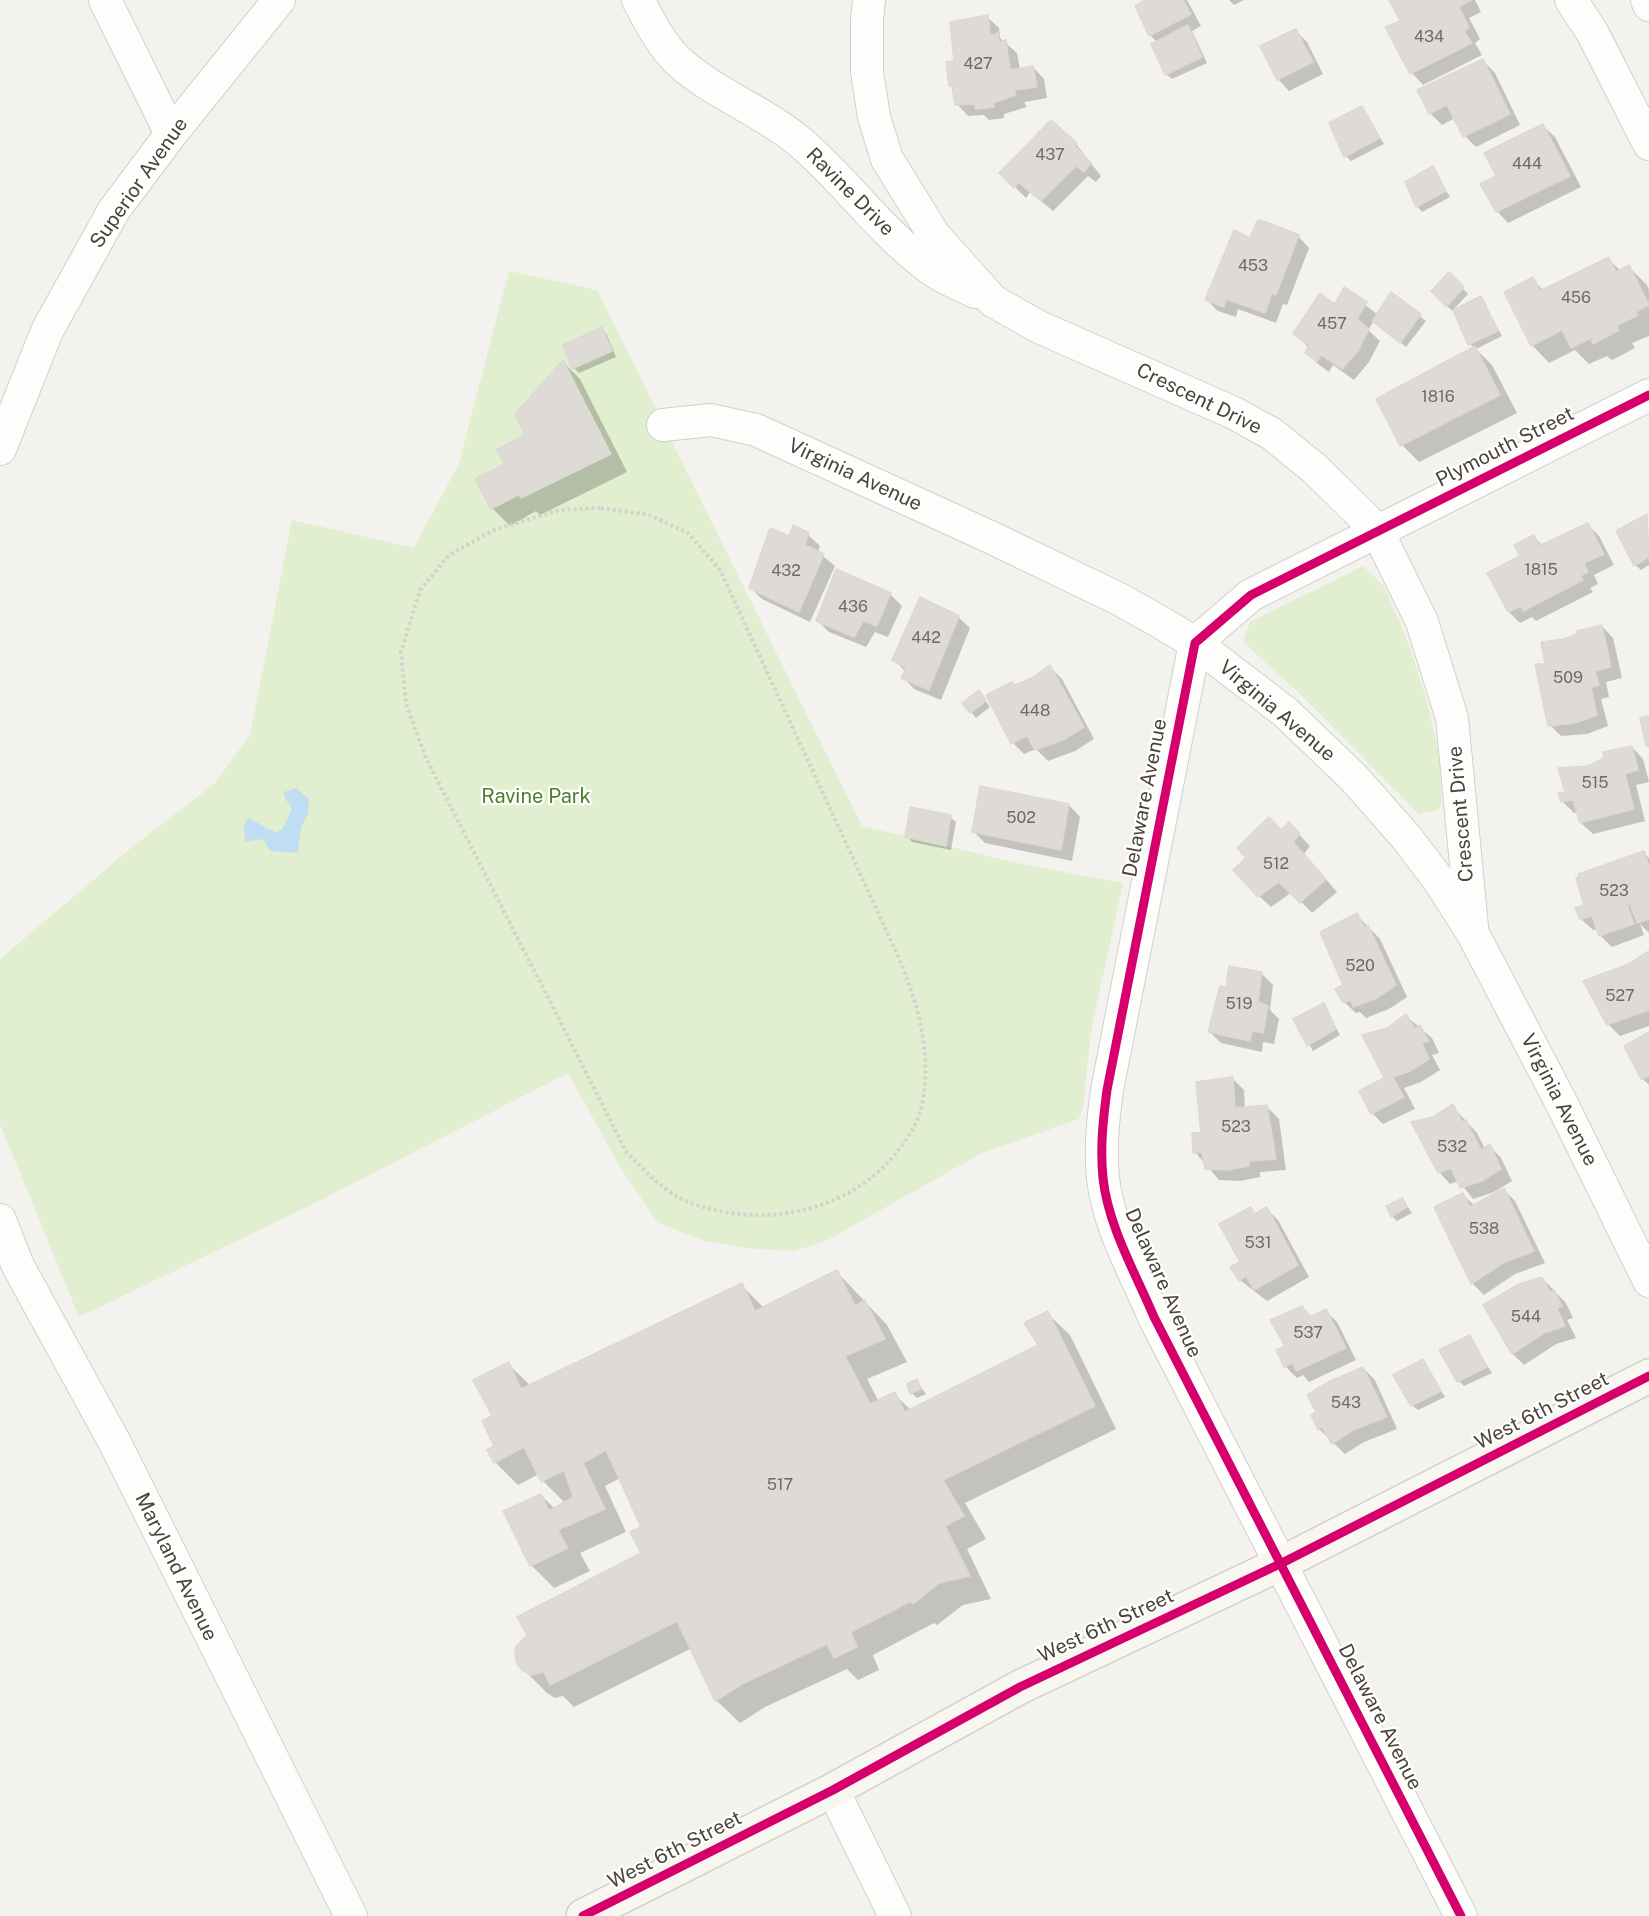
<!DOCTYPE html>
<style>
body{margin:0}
canvas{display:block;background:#f4f2ee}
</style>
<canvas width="1649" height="1916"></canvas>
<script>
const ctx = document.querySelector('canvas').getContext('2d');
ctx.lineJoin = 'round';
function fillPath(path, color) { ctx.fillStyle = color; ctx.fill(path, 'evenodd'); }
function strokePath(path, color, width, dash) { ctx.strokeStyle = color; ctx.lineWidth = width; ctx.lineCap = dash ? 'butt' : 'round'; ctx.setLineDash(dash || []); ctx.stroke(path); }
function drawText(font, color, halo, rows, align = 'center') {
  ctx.font = font + ' "Public Sans",sans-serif'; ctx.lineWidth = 4.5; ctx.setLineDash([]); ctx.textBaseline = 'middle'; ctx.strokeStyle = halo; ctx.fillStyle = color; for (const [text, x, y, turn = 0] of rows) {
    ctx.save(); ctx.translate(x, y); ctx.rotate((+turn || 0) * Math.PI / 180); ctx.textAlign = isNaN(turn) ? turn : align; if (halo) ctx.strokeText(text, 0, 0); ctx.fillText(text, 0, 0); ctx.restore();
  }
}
const green = new Path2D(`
 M509,271L597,290L862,826L1022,864L1123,883L1091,1031L1083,1107L1079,1119L982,1153L826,1241L794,1251L745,1248L704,1241L658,1223L620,1167L568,1073L307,1207L79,1317L0,1124V959L131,848L215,783L250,735L292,520L414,548L459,463Z
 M1363,566L1384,586L1406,637L1426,697L1439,755L1442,805L1436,811L1419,814L1302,696L1243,642L1250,622Z`);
const water = new Path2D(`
 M296,788L309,799L308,814L301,827L298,853L270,851L263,839L245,842L244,826L248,818L276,833L283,828L292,809L285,798L284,792Z`);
const shadow = new Path2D(`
 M1148,0H1187L1201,26L1192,31L1207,63L1172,79L1166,74L1158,43L1151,36L1137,7Z
 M1229,0H1244L1234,5Z
 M1390,0H1475L1481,12L1469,18L1480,39L1475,43L1482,55L1423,85L1412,73L1387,28L1402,21Z
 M987,17L999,28L1000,38L1017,53L1020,70L1033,67L1044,79L1047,98L1024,102L1027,107L1004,114V118L989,120L984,115L968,116L957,104L954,89L950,86L956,62Z
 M1296,31L1307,42L1323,74L1289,91L1278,79Z
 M1483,61L1495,73L1520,125L1476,147L1465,136L1455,118L1442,125L1430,113Z
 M1362,108L1384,144L1351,161L1346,156Z
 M1543,126L1555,137L1581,187L1508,223L1497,211V176Z
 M1076,144L1101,176L1096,182L1088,176L1053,211L1030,192L1026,198L1001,173Z
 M1432,168L1450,197L1422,212L1417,206Z
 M1298,236L1309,248L1287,305L1283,304L1276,323L1238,309L1236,317L1218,311L1206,299L1251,240Z
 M1608,259L1621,271L1629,267L1647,285L1649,290V336L1632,343L1635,348L1612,360L1607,356L1589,364L1575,350L1549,363L1532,345V279L1544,291Z
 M1449,274L1468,294L1452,311L1433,291Z
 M1345,289L1378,315L1392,294L1426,321L1406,347L1374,321L1368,330L1380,341L1369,362L1354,380L1333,365L1329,372L1318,364L1307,353L1309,348L1295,334L1335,306Z
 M1481,298L1502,336L1476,349L1492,365L1517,413L1419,462L1402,445L1474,348L1470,344Z
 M602,329L607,335L616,357L579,373L574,368Z
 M563,362L580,379L627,472L540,515L536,511L510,526L492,508L507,465L527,436Z
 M1647,516L1649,565L1641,570L1635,565Z
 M1587,524L1599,536L1614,565L1594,575L1598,584L1590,588L1593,592L1536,621L1532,617L1520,623L1509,612L1489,574L1522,557L1534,537L1543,546Z
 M808,535L820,546L818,552L835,566L810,622L762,599L750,587L790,538Z
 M890,594L902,606L888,637L875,632L866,647L829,632L818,621Z
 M958,617L970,628L941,700L914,689L903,677L906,672L894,660Z
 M1602,626L1613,638L1622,678L1606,682L1609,697L1601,699L1608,726L1587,734L1561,736L1550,725L1547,665Z
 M1050,667L1062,679L1094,739L1075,751L1048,761L1036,749L1024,754L1013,743L1015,687L1033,679Z
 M979,692L990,707L976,718L964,703Z
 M1632,747L1643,759L1649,782L1636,785L1645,821L1593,834L1581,823L1578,812L1574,813L1562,801L1589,767Z
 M1069,805L1080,817L1072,861L985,843L973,831Z
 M950,817L956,822L951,850L912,842L907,836Z
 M1289,824L1310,846L1304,854L1337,892L1312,913L1292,892L1271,907L1259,896L1281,832Z
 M1644,853L1649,858V933L1640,924L1644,935L1612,947L1600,935L1598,929L1593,930L1581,919L1586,906Z
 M1356,914L1380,939L1407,997L1389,1009L1366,1018L1360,1012L1356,1013L1344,1002Z
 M1649,953V1026L1620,1036L1608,1024L1629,965Z
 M1262,974L1273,985L1270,1010L1279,1019L1274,1044L1263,1042L1262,1052L1221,1043L1210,1032L1227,988Z
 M1323,1004L1340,1035L1313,1051L1295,1020Z
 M1406,1016L1432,1038L1439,1053L1432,1055L1440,1070L1421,1082L1404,1088L1415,1109L1383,1124L1372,1113L1386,1079L1388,1029Z
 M1649,1034V1085L1642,1078Z
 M1232,1078L1244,1090L1245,1109L1267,1107L1279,1119L1286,1170L1260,1172V1177L1240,1181L1219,1180L1195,1152Z
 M1452,1106L1477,1133L1485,1149L1490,1146L1501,1158L1512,1181L1494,1192L1473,1199L1459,1181L1450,1184L1439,1172L1434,1118Z
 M1504,1190L1515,1201L1545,1263L1515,1274L1484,1295L1472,1283L1463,1195L1475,1206Z
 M1402,1199L1412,1213L1397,1221L1392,1216Z
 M1250,1209L1256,1215L1267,1209L1278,1220L1309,1277L1267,1301L1240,1280Z
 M837,1272L887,1325L907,1362L867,1379L879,1402L894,1394L911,1410L1040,1345L1047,1313L1070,1335L1116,1429L965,1503L986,1539L967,1549L991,1599L963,1605L937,1625L934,1623L873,1655L879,1670L858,1680L847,1669L765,1707L740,1723L717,1701L692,1648L574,1707L563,1696L555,1698L547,1693L523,1669L643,1554V1528L620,1478L605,1486L626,1532L580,1553L590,1571L554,1588L531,1565L541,1495L555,1509L565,1503L543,1481L539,1474L518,1485L495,1462L494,1417L508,1364L531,1386L741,1285L764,1308Z
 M1542,1278L1566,1303L1573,1318L1567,1320L1576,1338L1556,1344L1524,1365L1513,1354L1485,1305Z
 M1302,1308L1312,1317L1326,1311L1337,1322L1356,1360L1309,1382L1303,1375L1297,1378L1285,1366Z
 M1469,1337L1492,1373L1464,1386L1459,1381Z
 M1422,1361L1445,1397L1418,1410L1412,1405Z
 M1363,1368L1375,1380L1397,1429L1364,1442L1345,1454L1319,1429Z
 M917,1381L926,1394L917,1398L912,1393Z`);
const building = new Path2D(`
 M1145,0H1183L1191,14L1149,36L1135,6Z
 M1389,0H1471L1459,7L1469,27L1464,31L1472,43L1410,74L1385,27L1400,21Z
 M988,15L990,35L998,33L999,42L1006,40L1010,70L1033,66L1037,87L1014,90L1016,95L993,103L994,107L976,109L975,104L955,105L952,86H949L946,62L954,61L950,22Z
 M1188,25L1202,57L1165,75L1151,44Z
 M1296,29L1313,62L1277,80L1260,46Z
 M1483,59L1510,114L1463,137L1447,105L1429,114L1417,90Z
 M1362,106L1380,138L1344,157L1329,123Z
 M1051,120L1077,143L1075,146L1091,163L1084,172L1076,166L1041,201L1018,182L1014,188L999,173Z
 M1543,124L1570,176L1496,212L1480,184L1496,176L1484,153Z
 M1433,166L1446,191L1416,207L1405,182Z
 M1261,220L1299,235L1276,295L1272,293L1265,313L1226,299L1224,307L1205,300L1234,230L1250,238L1257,221Z
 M1609,257L1616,272L1629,265L1649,305L1636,312L1638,315L1616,326L1619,330L1593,344L1591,338L1571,348L1562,330L1531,346L1504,292L1533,277L1540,291Z
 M1449,272L1464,287L1446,307L1431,291Z
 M1344,287L1367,302L1357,319L1369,329L1358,351L1342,369L1321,355L1317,362L1305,353L1309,345L1293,334L1320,293L1335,304Z
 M1391,292L1421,314L1400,343L1372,321Z
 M1481,296L1498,331L1468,345L1453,310Z
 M602,327L612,351L572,369L563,345Z
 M1475,346L1500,395L1400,446L1376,399Z
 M563,360L611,454L521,498L518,495L491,509L475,479L505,464L496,450L525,435L515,414Z
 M1647,514L1649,557L1634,566L1616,531Z
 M1588,523L1604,554L1584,563L1588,572L1580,576L1583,580L1523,611L1521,606L1508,612L1487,573L1520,556L1514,545L1534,535L1539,546Z
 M793,525L809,533L805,545L824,554L799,612L749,588L770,528L789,536Z
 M836,569L891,593L877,626L863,621L854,637L816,621Z
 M920,597L959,616L929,690L901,678L906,668L892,660Z
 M1602,625L1611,667L1595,671L1599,685L1591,688L1597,715L1575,723L1548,726L1535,664H1545L1541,642L1564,639L1577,634V631Z
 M1050,665L1084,727L1063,740L1035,750L1027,736L1011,744L986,695L1012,682L1015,685L1032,678Z
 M979,690L986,701L970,713L962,703Z
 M1649,716V746H1646L1640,718Z
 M1632,746L1638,770L1625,774L1634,809L1580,823L1573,800L1561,802L1558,793L1565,792L1558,768L1588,766L1604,758L1603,752Z
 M980,786L1069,804L1061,850L972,832Z
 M910,807L951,815L946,846L905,837Z
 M1269,817L1281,830L1289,822L1300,834L1293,842L1326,879L1300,903L1279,882L1258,897L1233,870L1246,858L1237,848Z
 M1644,851L1649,867V919L1637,923L1630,904L1627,905L1634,924L1599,936L1592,916L1580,919L1575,908L1584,905L1576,878L1579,877L1578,874Z
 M1357,913L1365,928L1368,925L1396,985L1377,998L1353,1007L1351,1000L1343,1003L1335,989L1343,985L1320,932Z
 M1649,951V1010L1607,1025L1583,981L1629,964Z
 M1229,966L1262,972L1258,1002L1268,1006L1263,1033L1252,1031L1250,1041L1208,1032L1220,986L1226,987Z
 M1324,1003L1336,1029L1307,1046L1293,1019Z
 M1406,1014L1415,1029L1420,1025L1429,1041L1422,1043L1429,1059L1410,1071L1393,1077L1404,1097L1371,1114L1359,1091L1384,1078L1362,1035L1387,1028Z
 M1649,1032V1076L1641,1079L1624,1046Z
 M1233,1077L1235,1108L1267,1105L1276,1159L1249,1161V1166L1227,1170L1205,1169L1202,1152L1193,1153L1192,1133H1201L1196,1082Z
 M1453,1104L1462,1122L1466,1120L1481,1150L1490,1144L1501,1169L1482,1181L1460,1188L1451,1168L1438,1173L1411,1122L1433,1117Z
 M1504,1188L1534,1251L1503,1263L1471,1284L1434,1207L1463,1193L1470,1207Z
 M1403,1198L1407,1207L1391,1217L1386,1206Z
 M1251,1207L1254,1214L1267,1207L1298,1265L1254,1290L1246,1276L1239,1281L1230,1267L1240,1262L1219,1224Z
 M837,1270L855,1306L865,1300L885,1339L845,1356L870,1404L895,1392L905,1412L1038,1345L1024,1323L1048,1311L1095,1406L943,1480L964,1516L945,1526L970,1576L939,1583L913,1604L911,1601L851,1632L857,1647L834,1658L827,1644L742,1684L715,1701L677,1621L550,1685L544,1672L531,1675L522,1670L517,1664L515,1653L516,1646L527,1635L517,1617L641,1553L630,1532L641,1527L606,1450L583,1463L605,1509L558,1530L568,1548L530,1566L503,1511L541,1494L549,1511L573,1497L564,1470L541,1482L524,1447L494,1463L487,1450L494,1446L482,1421L492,1416L473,1380L509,1362L521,1389L742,1283L755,1311Z
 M1542,1277L1550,1292L1554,1290L1562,1306L1557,1308L1565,1326L1544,1333L1512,1354L1483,1305L1519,1284Z
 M1302,1306L1310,1317L1326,1309L1346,1348L1296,1371L1293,1363L1284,1367L1276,1350L1285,1346L1270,1320Z
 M1470,1335L1487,1367L1457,1382L1439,1350Z
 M1423,1359L1441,1391L1411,1406L1393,1375Z
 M1363,1367L1387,1417L1353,1430L1332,1444L1322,1427L1318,1430L1311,1415L1316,1412L1307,1395L1328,1382Z
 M917,1379L921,1389L910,1394L907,1384Z`);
const path = new Path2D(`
 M601,508L649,515L688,533L720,570L899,958C918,1005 931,1048 923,1100C920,1122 906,1142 891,1159C842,1214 760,1228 691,1203C665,1194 646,1171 627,1153L426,758L406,704L401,652L420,590L449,555L494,530L559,510Z`);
const street = new Path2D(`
 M105,0L171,134
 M638,0C649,20 661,45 678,61C714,94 762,110 800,142C845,180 879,230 927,266C940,277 959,284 975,292
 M869,0L867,20V72L874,117L887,159L934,235L993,301L1039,327L1234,413L1272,434L1315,469L1377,530L1422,622L1452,718L1472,927
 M1571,0L1592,32L1649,144
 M1647,0L1649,5
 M663,425L711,420L756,430L988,536L1119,599L1160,622L1195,643L1285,712L1353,777L1406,837L1438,879L1472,932L1562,1104L1649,1281
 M0,449L47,331L114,210L171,134L279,0
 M0,1220L18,1266L115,1443L351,1916
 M833,1790L895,1916
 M1461,1916L1154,1317C1136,1274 1108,1226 1103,1178C1100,1148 1103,1120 1107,1090L1195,643L1251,595L1649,395`);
const secondary = new Path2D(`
 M583,1916L833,1790L1020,1687L1282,1563L1649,1376`);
const cycleway = new Path2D(`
 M583,1916L833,1790L1020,1687L1282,1563L1649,1376
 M1461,1916L1154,1317C1136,1274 1108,1226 1103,1178C1100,1148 1103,1120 1107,1090L1195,643L1251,595L1649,395`);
const numberNames = [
 ["434",1429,37],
 ["427",978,64],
 ["437",1050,155],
 ["444",1527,164],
 ["453",1253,266],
 ["456",1576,298],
 ["457",1332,324],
 ["1816",1438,397],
 ["1815",1541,570],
 ["432",786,571],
 ["436",853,607],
 ["442",926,638],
 ["509",1568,678],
 ["448",1035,711],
 ["515",1595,783],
 ["502",1021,818],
 ["512",1276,864],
 ["523",1614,891],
 ["520",1360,966],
 ["527",1620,996],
 ["519",1239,1004],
 ["523",1236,1127],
 ["532",1452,1147],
 ["538",1484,1229],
 ["531",1258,1243],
 ["544",1526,1317],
 ["537",1308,1333],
 ["543",1346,1403],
 ["517",780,1485]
];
const streetNames = [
 ["Superior Avenue",139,183,-55],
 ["Ravine Drive",850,192,45],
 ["Crescent Drive",1199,399,26],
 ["Plymouth Street",1505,447,-27],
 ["Virginia Avenue",855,475,25],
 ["Virginia Avenue",1277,711,40],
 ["Delaware Avenue",1145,798,-79],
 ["Crescent Drive",1461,814,-95],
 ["Virginia Avenue",1559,1100,63],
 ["Delaware Avenue",1163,1283,66],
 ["West 6th Street",1542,1411,-27],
 ["Maryland Avenue",176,1567,64],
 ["West 6th Street",1106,1626,-25],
 ["Delaware Avenue",1380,1717,63],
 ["West 6th Street",675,1850,-27]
];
const parkNames = [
 ["Ravine Park",536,797]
];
fillPath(green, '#e1eecf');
fillPath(water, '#c0ddf1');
fillPath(shadow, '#0003');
fillPath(building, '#dedbd6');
strokePath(building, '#dcd9d4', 1.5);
strokePath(street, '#d2d0cb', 34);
strokePath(secondary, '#d3cfc5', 36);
strokePath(path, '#d3d2cc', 4, [3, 3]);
strokePath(street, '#fdfdfc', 32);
strokePath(secondary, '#f7f6f1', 33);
strokePath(cycleway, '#d6006c', 9);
drawText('16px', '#706a61', null, numberNames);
drawText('20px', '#4b4439', '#fff', streetNames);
drawText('20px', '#4a7f2a', '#fff', parkNames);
</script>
